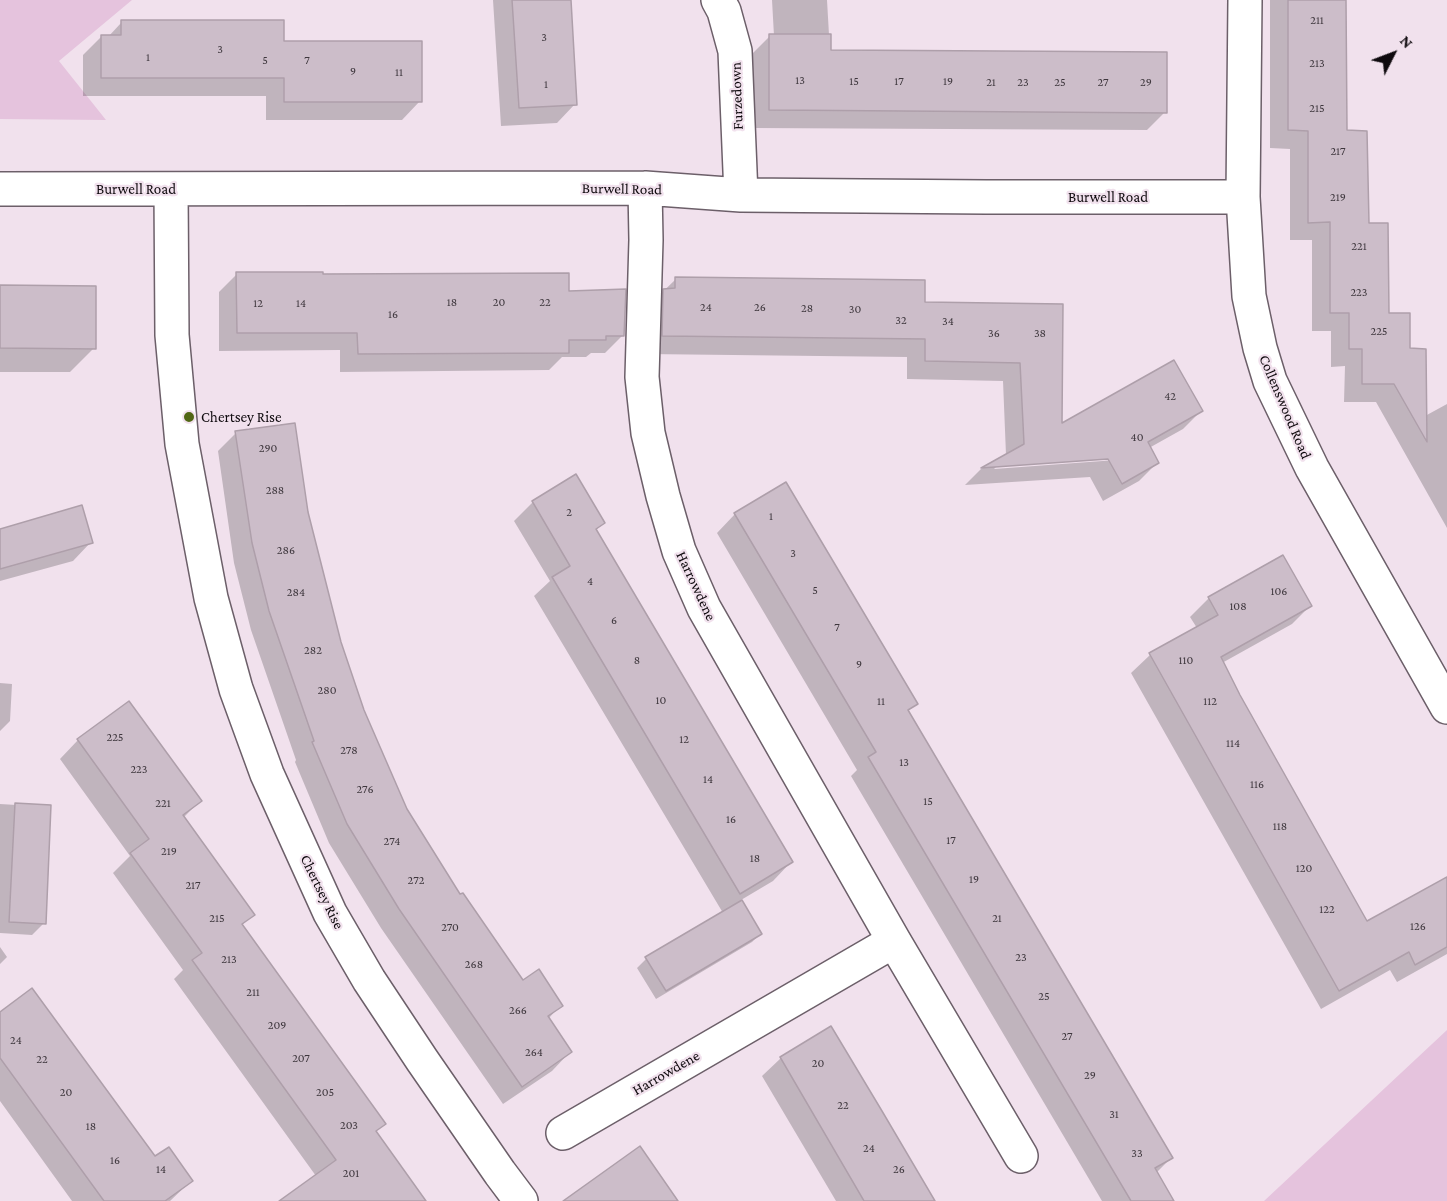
<!DOCTYPE html>
<style>
body{margin:0}
#map{position:relative;width:1447px;height:1201px;overflow:hidden;background:#f1e1ed;font-family:"Crimson Pro",serif}
canvas{display:block}
.north{position:absolute;left:1363px;top:24px;width:60px;height:60px;-webkit-text-stroke:4px #f1e1ed;paint-order:stroke;rotate:48deg;font-size:16px;font-weight:700;line-height:24px;text-align:center;color:#0f0a0e}
.north::after{content:'';display:block;margin:auto;width:21px;height:27px;background:#0f0a0e;clip-path:polygon(50% 0,100% 100%,50% 72%,0 100%)}
</style>
<div id="map">
<canvas width="1447" height="1201"></canvas>
<div class="north">N</div>
</div>
<script>
const ctx = document.querySelector('canvas').getContext('2d');
ctx.lineJoin = 'round';
function fillPath(path, color) { ctx.fillStyle = color; ctx.fill(path, 'evenodd'); }
function strokePath(path, color, width, dash) { ctx.strokeStyle = color; ctx.lineWidth = width; ctx.lineCap = dash ? 'butt' : 'round'; ctx.setLineDash(dash || []); ctx.stroke(path); }
function drawText(font, color, halo, rows, align = 'center') {
  ctx.font = font + ' "Crimson Pro",serif'; ctx.lineWidth = 4.5; ctx.setLineDash([]); ctx.textBaseline = 'middle'; ctx.strokeStyle = halo; ctx.fillStyle = color; for (const [text, x, y, turn = 0] of rows) {
    ctx.save(); ctx.translate(x, y); ctx.rotate((+turn || 0) * Math.PI / 180); ctx.textAlign = isNaN(turn) ? turn : align; if (halo) ctx.strokeText(text, 0, 0); ctx.fillText(text, 0, 0); ctx.restore();
  }
}
const green = new Path2D(`
 M0,0H132L59,61L106,120L0,119Z
 M1447,1030V1201H1264Z`);
const shadow = new Path2D(`
 M493,0H569L575,104L557,123L501,126Z
 M772,0H827L830,52L1165,112L1147,130L752,128V54L770,36H774Z
 M1270,0H1344L1346,132L1387,315L1408,350L1425,416L1447,404V528L1376,402H1344L1345,366L1331,367V331H1312V240H1290V149L1270,148Z
 M121,23L282,42L420,101L402,120H266V96H83V55L101,37H108Z
 M237,274L567,292L623,335L605,353H591L586,357H562L549,370L340,372V350L219,351V292Z
 M676,279L924,304L1062,305L1061,425L1201,411L1183,429L1149,448L1157,463L1139,481L1103,501L1090,477L965,485L981,469L1006,455L1003,381L907,379V357L645,354L646,308ZM1115,457L1116,460L994,469L997,466Z
 M0,286L94,348L70,372H0Z
 M236,433L307,512L339,642L363,711L405,809L460,896L523,982L561,1005L548,1019L570,1052L552,1071L503,1104L381,928L329,843L295,762L296,760L251,630L234,563L218,451Z
 M533,502L604,523L595,531L791,862L773,881L741,900L761,933L752,942L656,999L637,968L646,959L723,913L534,596L550,581L514,521Z
 M735,514L916,704L907,712L1171,1158L1156,1173L1173,1201H1102L851,776L857,770L717,533Z
 M0,530L91,542L73,561L0,581Z
 M1283,557L1310,606L1292,624L1222,663L1246,708L1367,923L1447,879V954L1397,982L1390,970L1321,1009L1131,673L1150,655L1197,628L1190,617L1209,598Z
 M0,683L12,684L10,721L0,731Z
 M78,740L200,801L183,818L253,915L241,926L384,1124L375,1132L425,1201H287L316,1176L174,979L183,970L113,873L130,856L60,759Z
 M0,804L50,807L44,923L32,935L0,933Z
 M0,947L7,957L0,964Z
 M0,1013L155,1158L191,1181L170,1201H72L0,1101Z
 M781,1058L933,1201H836L762,1076Z`);
const building = new Path2D(`
 M512,0H571L577,105L519,108Z
 M1288,0H1346L1347,130L1367,131L1369,223H1388L1389,313H1410V348L1426,349L1427,442L1394,384H1362V349H1349V313H1330V222L1308,223V131L1288,130Z
 M121,20H284V41H422V102H284V78H101V35H121Z
 M769,34H831V50L1167,52V113L769,110Z
 M236,272H323V274L569,273V291L626,289L624,336H606V340H569V353L358,354L357,333H237Z
 M675,277L925,280V302L1063,304L1062,423L1174,360L1203,411L1148,442L1159,463L1122,484L1108,459L981,468L1024,444L1020,363L925,361V339L662,336L663,289L675,288Z
 M0,285L96,286V349L0,348Z
 M295,423L308,512L341,642L364,710L407,809L460,894L463,893L523,980L539,969L563,1006L548,1016L572,1052L522,1087L399,909L347,824L312,742L314,741L269,611L252,543L235,431Z
 M576,474L605,523L596,529L793,862L740,894L552,577L570,566L532,501Z
 M786,482L918,704L908,710L1173,1158L1155,1168L1174,1201H1131L868,757L876,752L734,513Z
 M82,505L93,543L0,569V529Z
 M1283,555L1312,606L1221,657L1240,695L1367,921L1447,877V947L1415,965L1409,952L1339,991L1149,653L1218,615L1208,597Z
 M129,701L202,801L183,815L255,915L242,924L386,1124L376,1131L426,1201H279L336,1160L192,960L202,953L130,853L149,839L77,739Z
 M15,803L51,805L46,924L9,922Z
 M742,900L762,934L666,991L645,957Z
 M32,988L155,1156L169,1147L193,1181L165,1201H104L0,1058V1012Z
 M831,1026L882,1111L935,1201H864L780,1057Z
 M640,1146L678,1201H563Z`);
const minor = new Path2D(`
 M718,0L724,11L735,51L741,195
 M1245,0L1243,197L1249,296L1260,348L1270,381L1312,468L1447,707
 M645,188L646,240L642,377L648,433L663,496L679,551L704,608L894,941L1021,1156
 M0,189L645,188L741,195L986,197H1243
 M171,189L172,335L182,444L211,598L236,689L267,774L330,913L369,980L422,1060L500,1173L521,1201
 M563,1133L894,941`);
const markers = [
 [189,417,6,"#506614"]
];
const numberNames = [
 ["211",1317,20],
 ["3",544,37],
 ["3",220,49],
 ["1",148,57],
 ["5",265,60],
 ["7",307,60],
 ["213",1317,63],
 ["9",353,71],
 ["11",399,72],
 ["13",800,80],
 ["15",854,81],
 ["17",899,81],
 ["19",948,81],
 ["21",991,82],
 ["23",1023,82],
 ["25",1060,82],
 ["27",1103,82],
 ["29",1146,82],
 ["1",546,84],
 ["215",1317,108],
 ["217",1338,151],
 ["219",1338,197],
 ["221",1359,246],
 ["223",1359,292],
 ["18",452,302],
 ["20",499,302],
 ["22",545,302],
 ["12",258,303],
 ["14",301,303],
 ["24",706,307],
 ["26",760,307],
 ["28",807,308],
 ["30",855,309],
 ["16",393,314],
 ["32",901,320],
 ["34",948,321],
 ["225",1379,331],
 ["36",994,333],
 ["38",1040,333],
 ["42",1170,396],
 ["40",1137,437],
 ["290",268,448],
 ["288",275,490],
 ["2",569,512],
 ["1",771,516],
 ["286",286,550],
 ["3",793,553],
 ["4",590,581],
 ["5",815,590],
 ["106",1279,591],
 ["284",296,592],
 ["108",1238,606],
 ["6",614,620],
 ["7",837,627],
 ["282",313,650],
 ["8",637,660],
 ["110",1186,660],
 ["9",859,664],
 ["280",327,690],
 ["10",661,700],
 ["11",881,701],
 ["112",1210,701],
 ["225",115,737],
 ["12",684,739],
 ["114",1233,743],
 ["278",349,750],
 ["13",904,762],
 ["223",139,769],
 ["14",708,779],
 ["116",1257,784],
 ["276",365,789],
 ["15",928,801],
 ["221",163,803],
 ["16",731,819],
 ["118",1280,826],
 ["17",951,840],
 ["274",392,841],
 ["219",169,851],
 ["18",755,858],
 ["120",1304,868],
 ["19",974,879],
 ["272",416,880],
 ["217",193,885],
 ["122",1327,909],
 ["215",217,918],
 ["21",997,918],
 ["126",1418,926],
 ["270",450,927],
 ["23",1021,957],
 ["213",229,959],
 ["268",474,964],
 ["211",253,992],
 ["25",1044,996],
 ["266",518,1010],
 ["209",277,1025],
 ["27",1067,1036],
 ["24",16,1040],
 ["264",534,1052],
 ["207",301,1058],
 ["22",42,1059],
 ["20",818,1063],
 ["29",1090,1075],
 ["20",66,1092],
 ["205",325,1092],
 ["22",843,1105],
 ["31",1114,1114],
 ["203",349,1125],
 ["18",91,1126],
 ["24",869,1148],
 ["33",1137,1153],
 ["16",115,1160],
 ["14",161,1169],
 ["26",899,1169],
 ["201",351,1173]
];
const streetNames = [
 ["Furzedown",737,96,-92],
 ["Burwell Road",136,189],
 ["Burwell Road",622,189,1],
 ["Burwell Road",1108,197],
 ["Collenswood Road",1285,407,67],
 ["Harrowdene",696,586,65],
 ["Chertsey Rise",322,892,64],
 ["Harrowdene",666,1073,-30]
];
const poiNames = [
 ["Chertsey Rise",201,417]
];
fillPath(green, '#e5c3dd');
fillPath(shadow, '#0003');
fillPath(building, '#ccbdc9');
strokePath(building, '#ae9faa', 1.5);
strokePath(minor, '#6c5f69', 36);
strokePath(minor, '#fff', 33);
for (const [x, y, r, color] of markers) { const dot = new Path2D(); dot.arc(x, y, r, 0, 2 * Math.PI); ctx.fillStyle = color; ctx.fill(dot); strokePath(dot, '#f1e1ed', 2); }
drawText('12px', '#3e373d', null, numberNames);
drawText('15px', '#0f0a0e', '#f1e1ed', streetNames);
drawText('15px', '#0f0a0e', '#f1e1ed', poiNames, 'left');
</script>
